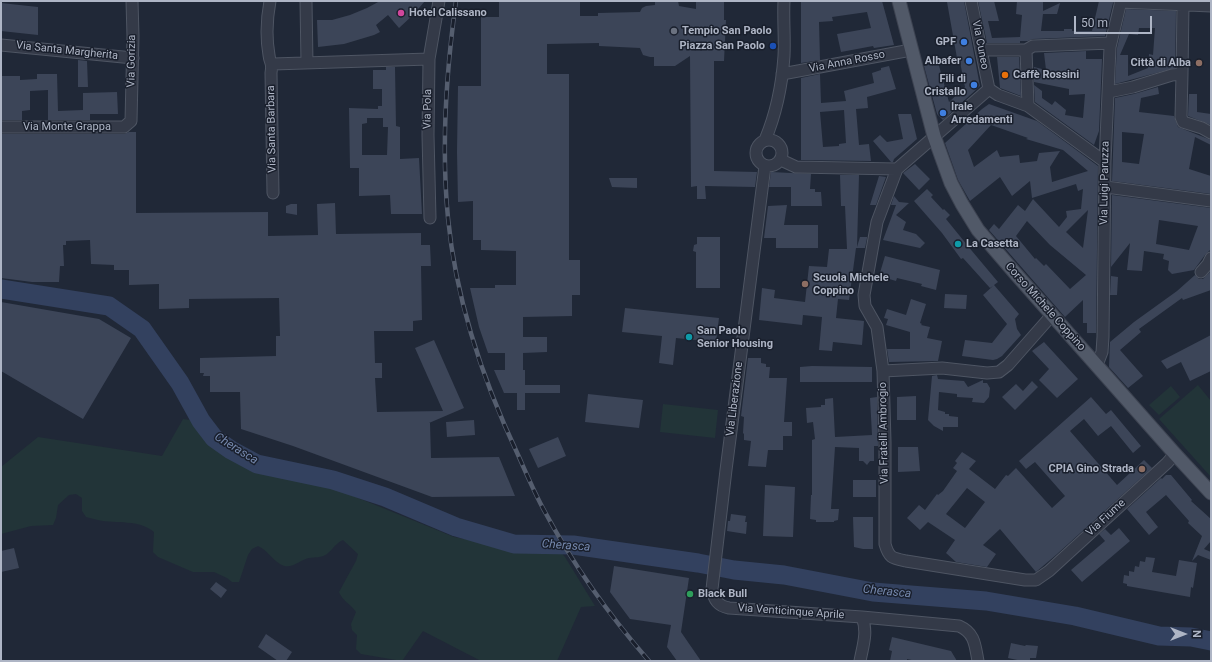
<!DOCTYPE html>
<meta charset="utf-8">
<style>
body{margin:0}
#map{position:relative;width:1212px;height:662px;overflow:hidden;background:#202837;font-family:Roboto,sans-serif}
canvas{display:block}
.frame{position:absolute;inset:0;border:2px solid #aeb5c5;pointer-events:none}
.north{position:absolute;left:1164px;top:614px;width:40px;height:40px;-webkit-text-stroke:3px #191f2c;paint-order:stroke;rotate:90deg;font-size:11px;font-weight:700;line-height:16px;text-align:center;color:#aeb5c5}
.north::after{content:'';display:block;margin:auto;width:14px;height:18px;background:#aeb5c5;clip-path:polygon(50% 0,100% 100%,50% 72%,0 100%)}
.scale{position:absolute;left:1074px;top:16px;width:78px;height:18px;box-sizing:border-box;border:2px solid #aeb5c5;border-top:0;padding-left:5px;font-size:12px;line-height:14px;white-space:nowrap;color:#aeb5c5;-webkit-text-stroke:3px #191f2c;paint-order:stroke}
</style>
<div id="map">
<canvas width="1212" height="662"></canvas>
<div class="frame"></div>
<div class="north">N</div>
<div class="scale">50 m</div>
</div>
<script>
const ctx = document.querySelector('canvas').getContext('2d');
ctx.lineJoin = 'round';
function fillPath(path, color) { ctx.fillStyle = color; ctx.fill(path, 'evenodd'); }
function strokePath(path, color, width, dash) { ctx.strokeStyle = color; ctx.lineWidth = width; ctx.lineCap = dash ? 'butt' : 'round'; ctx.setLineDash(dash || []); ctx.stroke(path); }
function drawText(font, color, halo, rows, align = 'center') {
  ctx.font = font + ' Roboto,sans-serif'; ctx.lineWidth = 3; ctx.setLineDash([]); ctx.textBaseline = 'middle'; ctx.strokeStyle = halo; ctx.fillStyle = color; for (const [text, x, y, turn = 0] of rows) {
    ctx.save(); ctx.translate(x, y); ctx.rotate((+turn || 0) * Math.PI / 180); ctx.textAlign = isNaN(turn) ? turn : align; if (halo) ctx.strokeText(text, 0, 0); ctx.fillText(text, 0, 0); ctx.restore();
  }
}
const green = new Path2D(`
 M1198,385L1211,401V477L1159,419Z
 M1171,386L1180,397L1159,415L1149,405Z
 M663,404L718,410L715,438L660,432Z
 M183,419L197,421L208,437L228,452L247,463L265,470L314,480L454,537L481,542L560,551L565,557L595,606L581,607L557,661H481L423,631L402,661L361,654L356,649L357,635L352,630L351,624L356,612C350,603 343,602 339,592L356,561L358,554L343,540C336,543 333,549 327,554C321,558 315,557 309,558C299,560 291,571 280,564C272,559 267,550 258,546L252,549L248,555L239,582H232L227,578L214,572H193L158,557L153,552L154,532C139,519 117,524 98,520C94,519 90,518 86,517L82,511V498L76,494L69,495L58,505L56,518L53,525L31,526L1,534V467L38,437L162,456Z`);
const river = new Path2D(`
 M1,289L109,306L142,329L180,383L201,421L214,438L231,450L257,464L333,480L385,497L456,527L514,544L573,545L698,563L734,570L784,575L873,592L986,601L1075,616L1159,636L1191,637L1211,641`);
const building = new Path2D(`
 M380,1H425L413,15L399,28L388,15L376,25L380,32L374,35L344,44L318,47L317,20H332L350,15L367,8Z
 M499,1H580V16H598V13L640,12L642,8L646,6L655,5V1H678L679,6L696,9V1H724V20H726L724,61H714V171L757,172L755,187L705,186L706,199H697V186L691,187L690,56L675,66H654V57H650L643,55L640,48L599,46V43L547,44V74H569V260H580V295H572V316L523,317V337H547V352L523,353V370H525V385H560V393H525V410H517V393H504L494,370H505V353H488L479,327L470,288H495V285H516V251L481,250V240H473V201L458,202L457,152L458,86H481V17H499Z
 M801,1H882L894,45L874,48L873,46L841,52L837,34L871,28L867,12L832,17L833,21L819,22L820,60L801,63Z
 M951,1H964L980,86L943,120L937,114L924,66L938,62L949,102L965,87L959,57L957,58L947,2Z
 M978,1H994L999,21H988L992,38L1020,37V38L1022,15L1016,14L1017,1H1043V11L1060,3L1057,14H1043L1041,31H1064V29H1072V31H1092L1099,1H1113V3L1105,36L1033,39L1028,41H1020V43H987Z
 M1,3L38,7V35L1,31Z
 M1126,9L1176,11L1175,68L1115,84L1117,48ZM1139,28H1155L1153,55L1149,54L1148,68L1128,76V55H1120L1129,34L1138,35Z
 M1086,51V59H1102L1099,131L1094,145L1035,102L1034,85L1042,91V98L1052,105L1055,101L1066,110L1065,115L1083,118L1085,94L1069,95V89L1034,82V67L1046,70L1044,53Z
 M997,57H1019L1021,96L1000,88Z
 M78,60L87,61L88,87H78Z
 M889,66L896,89L867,97L868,108L856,109L859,145L869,144L871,161L801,160V78L820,74L821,103L846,101L844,91L874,83L872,73L881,70V68ZM844,110L846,143L839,144V146L823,147L820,112Z
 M386,67H395L396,126L400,127V159L419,158L422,214H391L390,195L359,196V168H350L349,108L378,109V106H382V89H373V70H386ZM367,118H383V127H388L387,155H362V124L367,123Z
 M37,74H57L58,111L83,110V93L117,92L118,114H90V120H48V90L30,91V110L22,111V120H1V76H20V80L37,79Z
 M1158,87L1159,94L1141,98L1139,112L1174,116L1178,127L1211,140V145L1195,137L1189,169L1211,176V194L1112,181L1115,98L1134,94ZM1122,132L1144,134L1139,164L1122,162Z
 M1189,94H1197V112L1211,114V125L1188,116Z
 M989,104L1037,121L1098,166L1096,333H1087V323H1083V300L1065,317L989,230L994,224L999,229L1018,205L1025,211L1033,199L1059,227L1067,217L1066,211L1081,209L1083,189L1078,191L1076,184L1032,198L1030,181L1012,196L1000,177L970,201L958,180L945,143L982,109ZM991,125L1028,138L1026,139L1063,150L1088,171L1052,182L1050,167L1060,151L1039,153L1037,161L1020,163L1019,155L1000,157L997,150L974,167L968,150ZM1088,210L1083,248L1066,232ZM1027,221L1050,245L1086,275L1070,289L1046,264L1044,266L1036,258L1035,259L1016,236Z
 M898,114H911L917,139L894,159L893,162H891L873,141L880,135L887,142L903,139Z
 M129,132H136V213L268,212V236L318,235L317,204L335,203L336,234L421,233V245H430L431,266H421L422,320L413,321V331H374L375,363H382V378H375L377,412L443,411L415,348L434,340L464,408L429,423H430L431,458L499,457L515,496L432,497L293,446L241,429L240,392H210V376H203L204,373H200V358L276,356V336H280L279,298L189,299V308L159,309V284L129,285V270H114V265L91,264L90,240L66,241V245H63L64,266H60L59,282H32L1,278V134H124Z
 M915,164L930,179L919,190L903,173Z
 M771,172L811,174L810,189H815V192H821L822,206H791V187H769Z
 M840,175H859L857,247L860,237H867V238L865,248H856L849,300L838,299L836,318L864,321L862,345L833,342L832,351L819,350L822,317L803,315L802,325L759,320L762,288L775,290L774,298L805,302L809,266L827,267L829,249H847L845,206H841Z
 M879,176L886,177L876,205H870Z
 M609,178H637V188L612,187Z
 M927,189L933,195L931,197L943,210L944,209L950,215L946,219L972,251L998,282L994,285L1019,314L1015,319L1017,329L1021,335L1002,356L997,359L993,360L962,356L965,340L992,343L1007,324L983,295L993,286L990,288L963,258L961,259L942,233L914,201Z
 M1112,195L1211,208V249L1205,255L1194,270L1172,274L1168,270L1169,261L1163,259L1164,254L1144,251L1142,271L1127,270L1130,243L1111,267ZM1159,220L1198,226L1189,250L1156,244Z
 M894,196L899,202L909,203L896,215L906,222L903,230L916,234L925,243L920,248L883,240L896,205H891Z
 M291,204H297V215L286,213V206Z
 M787,205L784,225H818V248H776V238H764L768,206Z
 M697,237H720V288H696V252L693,251L694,245L697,244Z
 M885,256L940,270L936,290L921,286L922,284L897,278L896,281L879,276Z
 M1211,271V290L1183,300L1182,298L1139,329L1141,332L1120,350L1143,376L1128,388L1109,367L1110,342L1134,322L1177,291L1195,275L1199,279H1203Z
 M1111,276L1118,277L1117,295H1110Z
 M945,294L967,295L966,309L944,308Z
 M911,299L926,304L920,323L922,324L921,325L930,327L927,338L942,341L938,361L889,362L887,349H910V332L886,325L888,319L884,318L887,309L906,315Z
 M1,302L99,319L131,338L83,419L1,371Z
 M625,308L719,318L716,342L676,338L673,365L659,363L662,336L622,332Z
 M1211,335V371L1190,381L1181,362L1167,369L1161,361Z
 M1044,342L1078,379L1057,398L1039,380L1049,369L1032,351Z
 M748,358H761V363L766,364V367H770L769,378H787L784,422H792V436H783V450H768L766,467L748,466L751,441L744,440V434L743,433L744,417L741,416Z
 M812,366L872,367V382H800V367Z
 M937,375L938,379L964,381L968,387L983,380V383H987L990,388L989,397L984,403L972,402L973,398L957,397V394L939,392L938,410L945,412V414H949V416L958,417V427H943V431L934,426L928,420L932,376Z
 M1032,381L1038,387L1015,410L1002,397L1016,384L1023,391Z
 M588,394L643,400L639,428L585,422Z
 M916,396V420H897V397Z
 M877,397L878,446H874V461H870L867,465L863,461H859V448L835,447L831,509H839L838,520L834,521V522H816V520L810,519L811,495H812V440L815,439L813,422L807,423L806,408L821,407V405H825V399L833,398L835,437L872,435L870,398Z
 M1091,397L1106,414L1111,410L1141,446L1133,453L1111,426L1098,436L1084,419L1070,431L1117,485L1144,460L1152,468L1056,555L1036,572L1000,529L983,545L996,554L987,567L956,562L946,553L955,540L928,522L920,530L907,518L919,505L925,510L937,494L938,495L943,491L957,471L953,468L957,463L955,461L962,452L976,461L969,469L995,489L1006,475L1008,476L1016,468L1052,508L1065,496L1035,462L1026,469L1019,461ZM967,488L985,502L965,528L946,514Z
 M474,420L475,435L447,437L446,422Z
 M558,437L566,456L538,468L529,449Z
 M898,447H918L920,471L898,472Z
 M1166,475H1171L1192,500L1191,501L1211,519V541L1204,549L1211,552V560L1198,555L1192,561L1202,536L1188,523L1189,521L1166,495L1146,512L1158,527L1149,535L1127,509L1161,478L1162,479Z
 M853,480H876V497H853Z
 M765,485L795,487L793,537L763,536Z
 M731,514L746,516L745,522H747L746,534L727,531L728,521H730Z
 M853,517H873V549H863L854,547Z
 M1119,528L1130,541L1082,582L1071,570L1105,541L1099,534L1105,529L1111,535Z
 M14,548L19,568L1,572V551Z
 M1146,557L1155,558L1152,572L1176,576L1179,560L1197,563L1193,588L1191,587L1190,597L1127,586V584L1123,583L1124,575L1129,576V571L1134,572L1135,566L1139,567L1140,561L1145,562Z
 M614,566L689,578L681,632L701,661H677L667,647L671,625L630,619L610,592Z
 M216,582L227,590L221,598L210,589Z
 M266,634L292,652L286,661H278L258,647Z
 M892,637L951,651L957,661H916L907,659V661H890L892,651L889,650Z
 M1011,643L1025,646L1026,645L1038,646L1036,658H1030V661H1022L1008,658Z`);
const minor = new Path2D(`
 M270,1C267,17 266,38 269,55C270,65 273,61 271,73L273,193
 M306,1L307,63
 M971,1L989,89
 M1120,2L1211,6
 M1,45L133,58
 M981,50H1026L1033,46L1111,43
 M1026,50L1028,106
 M273,64L429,59
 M782,74L911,50
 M1182,74L1183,5
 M1109,92L1133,87L1172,75L1182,74L1181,117L1183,122L1202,128L1211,133
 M1,127H124L131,121L133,36L132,1
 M756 153a13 13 0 1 1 26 0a13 13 0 1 1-26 0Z
 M765,140C776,114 782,85 784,56C785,38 783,19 784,1
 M781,160L796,167L897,169
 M1105,162L1028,106L998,95L989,89L897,169L877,222L864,295L865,306L877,327L883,371L885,442V544C889,558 892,558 906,561L1025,580H1036L1049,571L1167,463L1175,454
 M765,166L726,470L712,589C714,600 718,606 729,608L862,617L959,626C975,633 975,645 978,661
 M1106,187L1211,201
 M430,218L428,135L429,59L439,1
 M1201,272L1208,264L1211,258
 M1097,365L1102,352L1103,337L1105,162L1110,47L1121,1
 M883,371L942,368L987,373L999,372L1008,365L1052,315
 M860,661C863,645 868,632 862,617`);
const major = new Path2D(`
 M899,1L934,136L951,183L962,204L978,230L1015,273L1175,454L1211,493`);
const rail = new Path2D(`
 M456,1C446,73 441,146 448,218C456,302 483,381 519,457C527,475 535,494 545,512C574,566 609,615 649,661`);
const markers = [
 [401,13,4,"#d1479c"],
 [674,31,4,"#6b7280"],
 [964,42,4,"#3f7fe0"],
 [773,46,4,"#1a4fb4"],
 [969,61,4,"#3f7fe0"],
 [1199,63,4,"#8d6e63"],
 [1005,75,4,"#e8710a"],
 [974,85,4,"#3f7fe0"],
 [943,113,4,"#3f7fe0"],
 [958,244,4,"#0f9aa8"],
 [805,284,4,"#8d6e63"],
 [689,337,4,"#0f9aa8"],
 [1142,469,4,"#8d6e63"],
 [690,594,4,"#2e9e5b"]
];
const poiNames = [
 ["Hotel Calissano",409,13],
 ["Tempio San Paolo",682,31],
 ["GPF",956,42,"right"],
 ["Piazza San Paolo",765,46,"right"],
 ["Albafer",961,61,"right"],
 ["Città di Alba",1191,63,"right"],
 ["Caffè Rossini",1013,75],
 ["Fili di",966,79,"right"],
 ["Cristallo",966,92,"right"],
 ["Irale",951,107],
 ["Arredamenti",951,120],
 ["La Casetta",966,244],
 ["Scuola Michele",813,278],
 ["Coppino",813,291],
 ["San Paolo",697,331],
 ["Senior Housing",697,344],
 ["CPIA Gino Strada",1134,469,"right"],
 ["Black Bull",698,594]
];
const streetNames = [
 ["Via Cuneo",980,45,79],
 ["Via Santa Margherita",67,51,6],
 ["Via Gorizia",132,61,-89],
 ["Via Anna Rosso",847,62,-11],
 ["Via Pola",428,109,-89],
 ["Via Monte Grappa",67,127],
 ["Via Santa Barbara",272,129,-91],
 ["Via Luigi Paruzza",1105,183,-89],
 ["Corso Michele Coppino",1045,307,48],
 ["Via Liberazione",735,399,-83],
 ["Via Fratelli Ambrogio",884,433,-91],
 ["Via Fiume",1106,518,-43],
 ["Via Venticinque Aprile",791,612,4]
];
const waterNames = [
 ["Cherasca",236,449,32],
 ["Cherasca",566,546,4],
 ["Cherasca",887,592,6]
];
fillPath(green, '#223438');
strokePath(river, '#33415f', 19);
fillPath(building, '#3c4558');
strokePath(minor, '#4e5563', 13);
strokePath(major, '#3d4351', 15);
strokePath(minor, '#343a48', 11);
strokePath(major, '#515968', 13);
strokePath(rail, '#555e6f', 4.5);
strokePath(rail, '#191f2c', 3, [9]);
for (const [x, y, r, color] of markers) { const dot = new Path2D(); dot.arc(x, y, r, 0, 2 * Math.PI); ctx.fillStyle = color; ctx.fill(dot); strokePath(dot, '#191f2c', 1.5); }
drawText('bold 11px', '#aeb5c5', '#191f2c', poiNames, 'left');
drawText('11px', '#aeb5c5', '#191f2c', streetNames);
drawText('italic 12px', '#7588ad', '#191f2c', waterNames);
</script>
